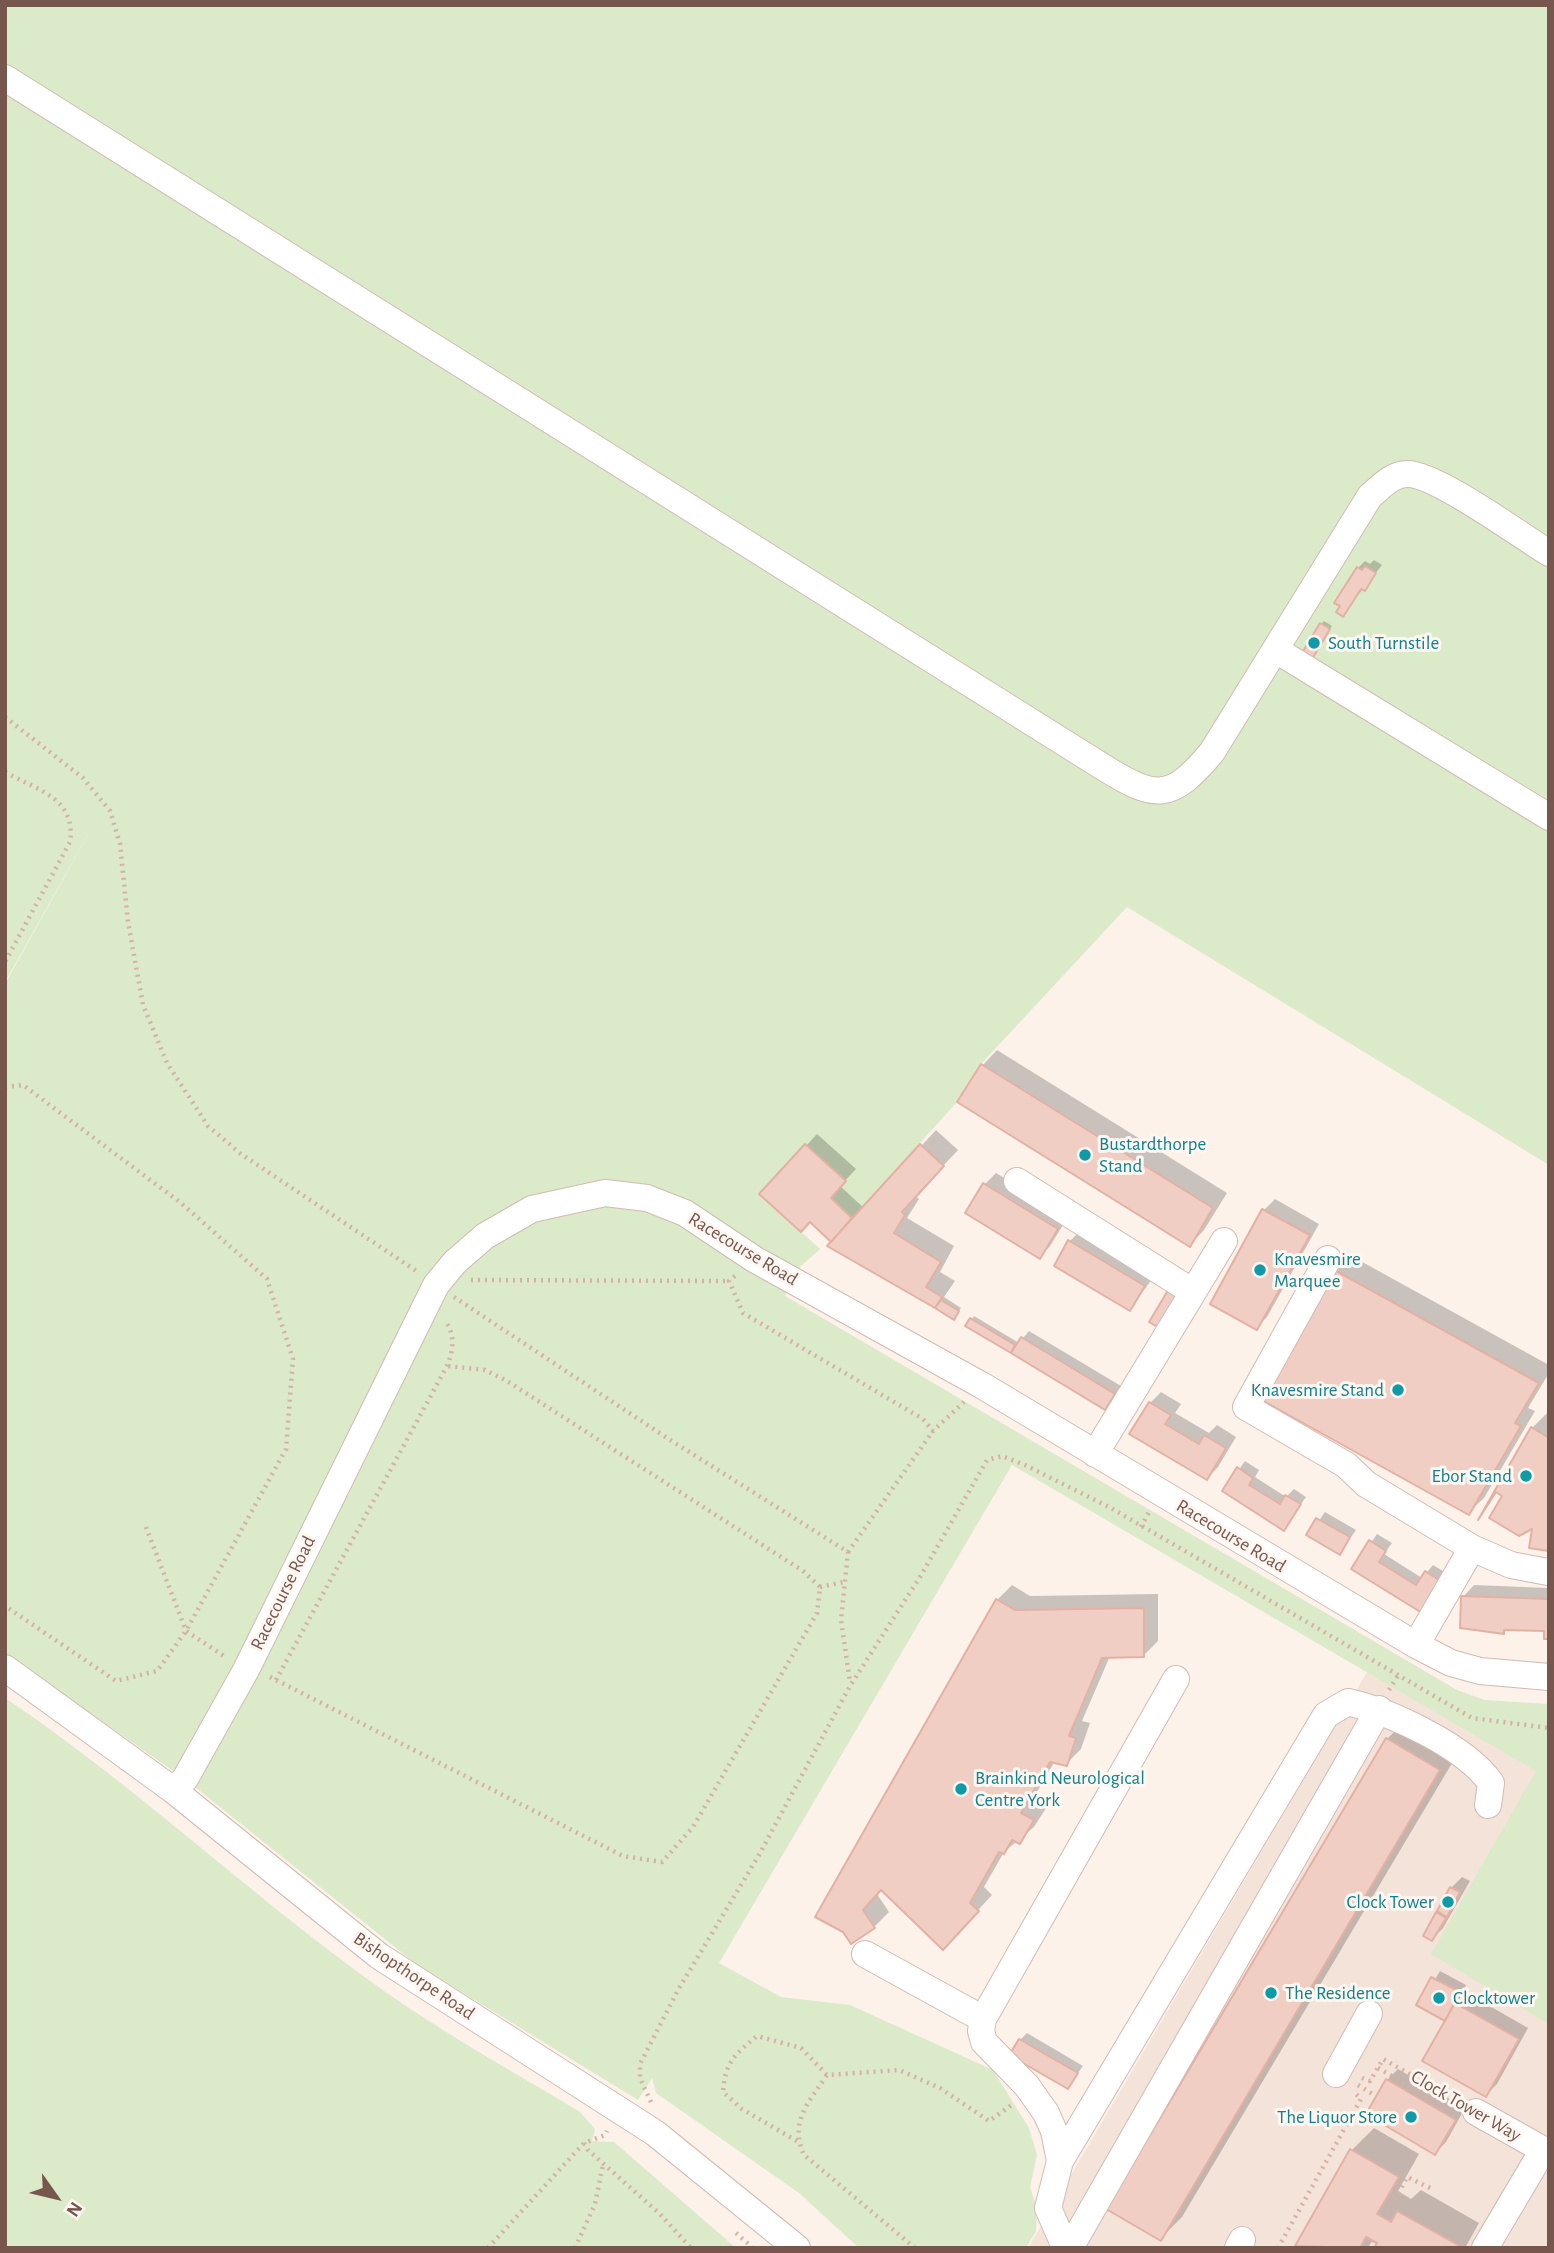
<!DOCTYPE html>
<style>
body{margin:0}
#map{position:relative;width:1554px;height:2253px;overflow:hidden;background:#fcf2ea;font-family:"Alegreya Sans",sans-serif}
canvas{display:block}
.frame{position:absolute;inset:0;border:7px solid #77564e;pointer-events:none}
.north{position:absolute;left:21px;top:2162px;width:70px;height:70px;-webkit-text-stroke:5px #fef7f1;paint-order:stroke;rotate:124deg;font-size:19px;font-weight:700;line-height:28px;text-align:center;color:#77564e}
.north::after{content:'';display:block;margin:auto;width:24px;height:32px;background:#77564e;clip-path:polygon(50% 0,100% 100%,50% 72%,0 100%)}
</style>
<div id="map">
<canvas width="1554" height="2253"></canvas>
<div class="frame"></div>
<div class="north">N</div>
</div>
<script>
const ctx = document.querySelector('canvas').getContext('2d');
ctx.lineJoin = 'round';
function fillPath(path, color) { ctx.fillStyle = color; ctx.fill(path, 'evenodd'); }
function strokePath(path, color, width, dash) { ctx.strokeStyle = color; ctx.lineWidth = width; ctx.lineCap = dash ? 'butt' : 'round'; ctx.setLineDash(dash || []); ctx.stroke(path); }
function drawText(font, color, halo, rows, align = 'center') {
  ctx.font = font + ' "Alegreya Sans",sans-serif'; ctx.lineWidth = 6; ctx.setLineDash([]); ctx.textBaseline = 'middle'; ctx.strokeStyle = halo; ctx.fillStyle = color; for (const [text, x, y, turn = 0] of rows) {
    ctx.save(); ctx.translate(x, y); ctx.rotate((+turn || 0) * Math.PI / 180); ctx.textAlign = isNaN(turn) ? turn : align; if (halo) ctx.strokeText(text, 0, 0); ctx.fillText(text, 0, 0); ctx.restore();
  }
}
const residential = new Path2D(`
 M1370,1667L1546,1769L1549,2248H1028Z`);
const green = new Path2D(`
 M5,5H1549V1165L1127,907L981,1064L957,1102L852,1218L831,1198L846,1181L805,1144L759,1194L820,1249L800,1267L785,1296L1457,1690L1485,1700L1549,1704V2024L1431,1954L1536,1771L1012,1465L719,1963L781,1997L850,2005L993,2070L1029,2128L1037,2155L1030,2187L1037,2209L1036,2231L1026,2248H859L799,2193L656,2093L652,2078L638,2100L416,1964L185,1779L5,1654V984L99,815L5,982Z
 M5,1698C147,1793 270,1915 412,2010C466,2046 524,2078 580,2112L595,2129L592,2141L614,2142L736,2248H5Z`);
const shadow = new Path2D(`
 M1374,560L1382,565L1343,614L1358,568L1365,561L1370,564Z
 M1324,621L1332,626L1311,659L1321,624Z
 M997,1050L1227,1193L1204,1230L1190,1245L983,1065Z
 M936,1130L958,1150L915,1196L919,1199L907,1218L954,1246L940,1272L955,1281L944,1297L961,1308L956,1315L940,1301L935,1306L833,1241L811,1220L762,1194L817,1134L856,1169L840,1186L864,1208Z
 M996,1173L1068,1217L1050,1246L1039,1257L985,1184Z
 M1275,1199L1319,1224L1267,1317L1256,1328L1264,1210Z
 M1081,1230L1155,1275L1130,1309L1070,1241Z
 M1346,1253L1549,1365V1373L1528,1408L1535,1411L1484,1498L1469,1512L1331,1268Z
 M974,1316L1019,1343L1029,1331L1121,1386L1105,1408L967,1325Z
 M1161,1392L1181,1404L1175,1413L1209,1433L1217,1425L1236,1437L1218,1467L1207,1478L1132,1433L1150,1403Z
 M1547,1413L1549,1414V1549L1534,1526L1504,1495L1532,1428Z
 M1245,1461L1259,1470L1255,1477L1286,1497L1294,1489L1306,1497L1284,1528L1224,1491Z
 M1325,1512L1356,1530L1340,1553L1309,1535Z
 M1377,1534L1392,1543L1384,1554L1422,1578L1433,1565L1448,1574L1429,1604L1353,1569Z
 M1012,1585L1030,1596L1158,1594V1641L1143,1656H1110L1082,1721L1090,1723L1081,1749L1066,1764L1055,1761L1034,1797L1048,1805L1034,1827L1004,1852L984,1887L992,1895L957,1933L882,1888L877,1894L889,1912L874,1927L844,1931L997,1600Z
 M1474,1585L1549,1588V1637L1546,1629L1507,1628L1503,1632H1482L1463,1597Z
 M1409,1717L1461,1748L1182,2217L1160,2239L1387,1739Z
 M1462,1877L1470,1881L1443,1928L1432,1939L1425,1935L1451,1888Z
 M1440,1971L1466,1985L1457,2004L1467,1993L1528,2028L1497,2084L1486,2095L1450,2013L1445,2019L1419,2005Z
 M1027,2033L1083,2066L1068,2087L1020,2040Z
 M1398,2069L1465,2108L1446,2142L1435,2153L1387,2080Z
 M1374,2128L1419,2154L1398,2191L1411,2199L1421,2190L1479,2223L1465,2248H1376L1379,2243L1373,2239L1368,2248L1297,2246L1351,2151Z`);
const building = new Path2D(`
 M1365,566L1376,573L1365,591L1361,589L1343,617L1336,612L1340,606L1334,603L1357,567L1362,570Z
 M1320,623L1330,629L1309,664L1299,658Z
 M981,1064L1213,1208L1190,1247L957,1102Z
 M805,1144L846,1181L831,1198L852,1218L831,1242L810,1222L801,1232L759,1194Z
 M920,1144L944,1166L902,1212L905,1215L894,1233L941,1262L926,1287L942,1297L935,1308L827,1246Z
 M983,1183L1058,1229L1040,1259L965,1213Z
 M1262,1209L1310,1235L1257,1330L1210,1304Z
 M1068,1240L1145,1286L1130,1311L1054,1266Z
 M1329,1267L1539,1383L1515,1423L1521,1426L1469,1515L1258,1398Z
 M1170,1287L1181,1294L1161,1329L1149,1322Z
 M941,1300L959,1311L954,1320L935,1308Z
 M970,1318L1015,1345L1011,1353L965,1326Z
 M1021,1337L1115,1394L1105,1410L1011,1353Z
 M1149,1402L1171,1415L1165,1424L1199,1444L1204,1435L1226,1448L1207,1480L1129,1434Z
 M1531,1427L1549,1438V1551L1529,1548L1532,1529L1519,1536L1489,1518L1502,1496L1496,1492L1478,1520Z
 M1237,1467L1253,1478L1249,1485L1280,1504L1285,1495L1301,1504L1284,1531L1222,1491Z
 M1316,1518L1350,1537L1340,1555L1306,1535Z
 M1369,1540L1386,1551L1379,1562L1416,1585L1425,1571L1442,1582L1422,1613L1351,1569Z
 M1461,1596L1549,1599V1639H1544V1631L1504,1630V1634L1460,1628Z
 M996,1599L1015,1610L1144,1608V1657L1102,1658L1069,1736L1076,1738L1067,1766L1050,1762L1021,1813L1034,1820L1020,1844L1012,1840L1004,1854L999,1852L970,1903L979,1911L943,1950L881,1890L863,1910L875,1928L851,1944L843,1932L815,1917Z
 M1386,1738L1440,1770L1161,2241L1106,2209Z
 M1450,1887L1460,1892L1447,1917L1437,1911Z
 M1436,1912L1446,1918L1432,1941L1423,1936Z
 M1431,1977L1460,1992L1445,2021L1416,2005Z
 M1455,2003L1519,2039L1486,2097L1422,2061Z
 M1019,2039L1078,2073L1068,2089L1009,2055Z
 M1386,2079L1456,2120L1435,2155L1366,2114Z
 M1350,2149L1399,2177L1377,2214L1391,2222L1397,2211L1458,2245L1457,2248H1374L1377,2243L1366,2237L1360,2248L1295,2246Z`);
const path = new Path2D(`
 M5,717L83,778L110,811L120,844L128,922L143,1005L167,1063L208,1126L241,1154L418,1272
 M5,772C39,791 76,798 70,842L5,962
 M5,1087L23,1085L181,1203L267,1279L293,1359L286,1449L186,1631L157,1671L116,1681L5,1606
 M735,1276L729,1281L743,1313L923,1419L933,1431L964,1402
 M471,1280L729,1281
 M454,1297L664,1436L848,1552L841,1620L850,1682
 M146,1527L186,1631L227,1658
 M1141,1527L1149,1512
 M848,1552L933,1431
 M820,1587L844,1582
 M270,1677L623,1856L662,1862L693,1827L817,1613L820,1587L803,1571L507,1381L485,1370L447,1366
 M276,1680L447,1366C453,1351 456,1335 445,1321
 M1389,1690L1399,1674
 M1378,2068L1443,2106L1440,2111
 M1362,2078L1370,2081L1383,2059L1457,2101
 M1358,2085L1376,2096
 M651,2102L640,2078V2064L678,1990L759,1855L850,1686L920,1577L987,1460L1002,1456L1025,1465L1111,1508L1472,1718L1549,1728
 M797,2141L742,2109L723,2092C725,2063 734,2055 757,2036L801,2048L827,2075
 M584,2143L588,2150L660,2214L691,2248
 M1385,2218L1407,2177L1430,2188
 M736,2233L753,2248
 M488,2248L584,2143L605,2135L607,2131
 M575,2248L595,2204L603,2165
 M915,2248L804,2155C789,2122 808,2103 827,2075L899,2070L940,2088L989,2121L1013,2104
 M1278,2248L1361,2099L1354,2092
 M1368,2248L1372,2241`);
const minor = new Path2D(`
 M5,78L1103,767C1156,800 1171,801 1212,752L1370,496C1381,487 1392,474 1407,474C1435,473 1521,536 1549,553
 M1276,650L1549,817
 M1017,1181L1193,1292
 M1328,1259L1246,1407L1346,1465L1366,1484L1472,1548L1511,1565L1548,1572
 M1095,1454L1224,1241
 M1416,1645L1472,1548
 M5,1668L173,1790L379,1956L655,2133L797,2248
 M173,1790L185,1779L246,1670L436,1285L455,1262L485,1236L532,1209L605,1193L647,1198L685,1213L754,1259L983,1386L1416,1645L1451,1663L1480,1671L1549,1677
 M865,1954L983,2019
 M1336,2074L1369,2014
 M1476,2112L1549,2153
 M1060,2161L1326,1715L1348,1702C1391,1712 1465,1746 1491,1783L1488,1805
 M1070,2248L1379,1709
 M1072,2248L1062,2240L1048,2208L1060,2161L1054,2131L1046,2113L1027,2086L984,2042L981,2031L983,2019L1176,1679
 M1238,2248L1242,2240
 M1485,2248L1543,2150`);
const markers = [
 [1314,643,7,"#0f9aa8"],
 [1085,1155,7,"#0f9aa8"],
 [1260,1270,7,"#0f9aa8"],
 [1398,1390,7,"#0f9aa8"],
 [1526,1476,7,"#0f9aa8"],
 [961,1789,7,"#0f9aa8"],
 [1448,1902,7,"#0f9aa8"],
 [1271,1993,7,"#0f9aa8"],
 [1439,1998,7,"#0f9aa8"],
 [1411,2117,7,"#0f9aa8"]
];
const cultureNames = [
 ["South Turnstile",1328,643],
 ["Bustardthorpe",1099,1144],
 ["Stand",1099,1166],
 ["Knavesmire",1274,1259],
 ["Marquee",1274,1281],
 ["Knavesmire Stand",1384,1390,"right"],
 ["Ebor Stand",1512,1476,"right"],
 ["Brainkind Neurological",975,1778],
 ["Centre York",975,1800],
 ["Clock Tower",1434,1902,"right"],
 ["The Residence",1285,1993],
 ["Clocktower",1453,1998],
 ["The Liquor Store",1397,2117,"right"]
];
const streetNames = [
 ["Racecourse Road",743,1249,31],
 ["Racecourse Road",1231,1536,31],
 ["Racecourse Road",283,1593,-64],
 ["Bishopthorpe Road",414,1976,34],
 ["Clock Tower Way",1466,2106,30]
];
fillPath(residential, '#f4e3d9');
fillPath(green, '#dbeac8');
fillPath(shadow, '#0003');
fillPath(building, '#f1cec3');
strokePath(building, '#e3b1a4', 2);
strokePath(minor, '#d1bbb2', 28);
strokePath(path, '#d6b0a5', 4.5, [2, 5]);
strokePath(minor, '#fff', 26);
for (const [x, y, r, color] of markers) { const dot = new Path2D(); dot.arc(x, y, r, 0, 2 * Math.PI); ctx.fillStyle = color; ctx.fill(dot); strokePath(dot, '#fef7f1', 2.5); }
drawText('19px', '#0d838f', '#fef7f1', cultureNames, 'left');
drawText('19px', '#77564e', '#fef7f1', streetNames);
</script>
